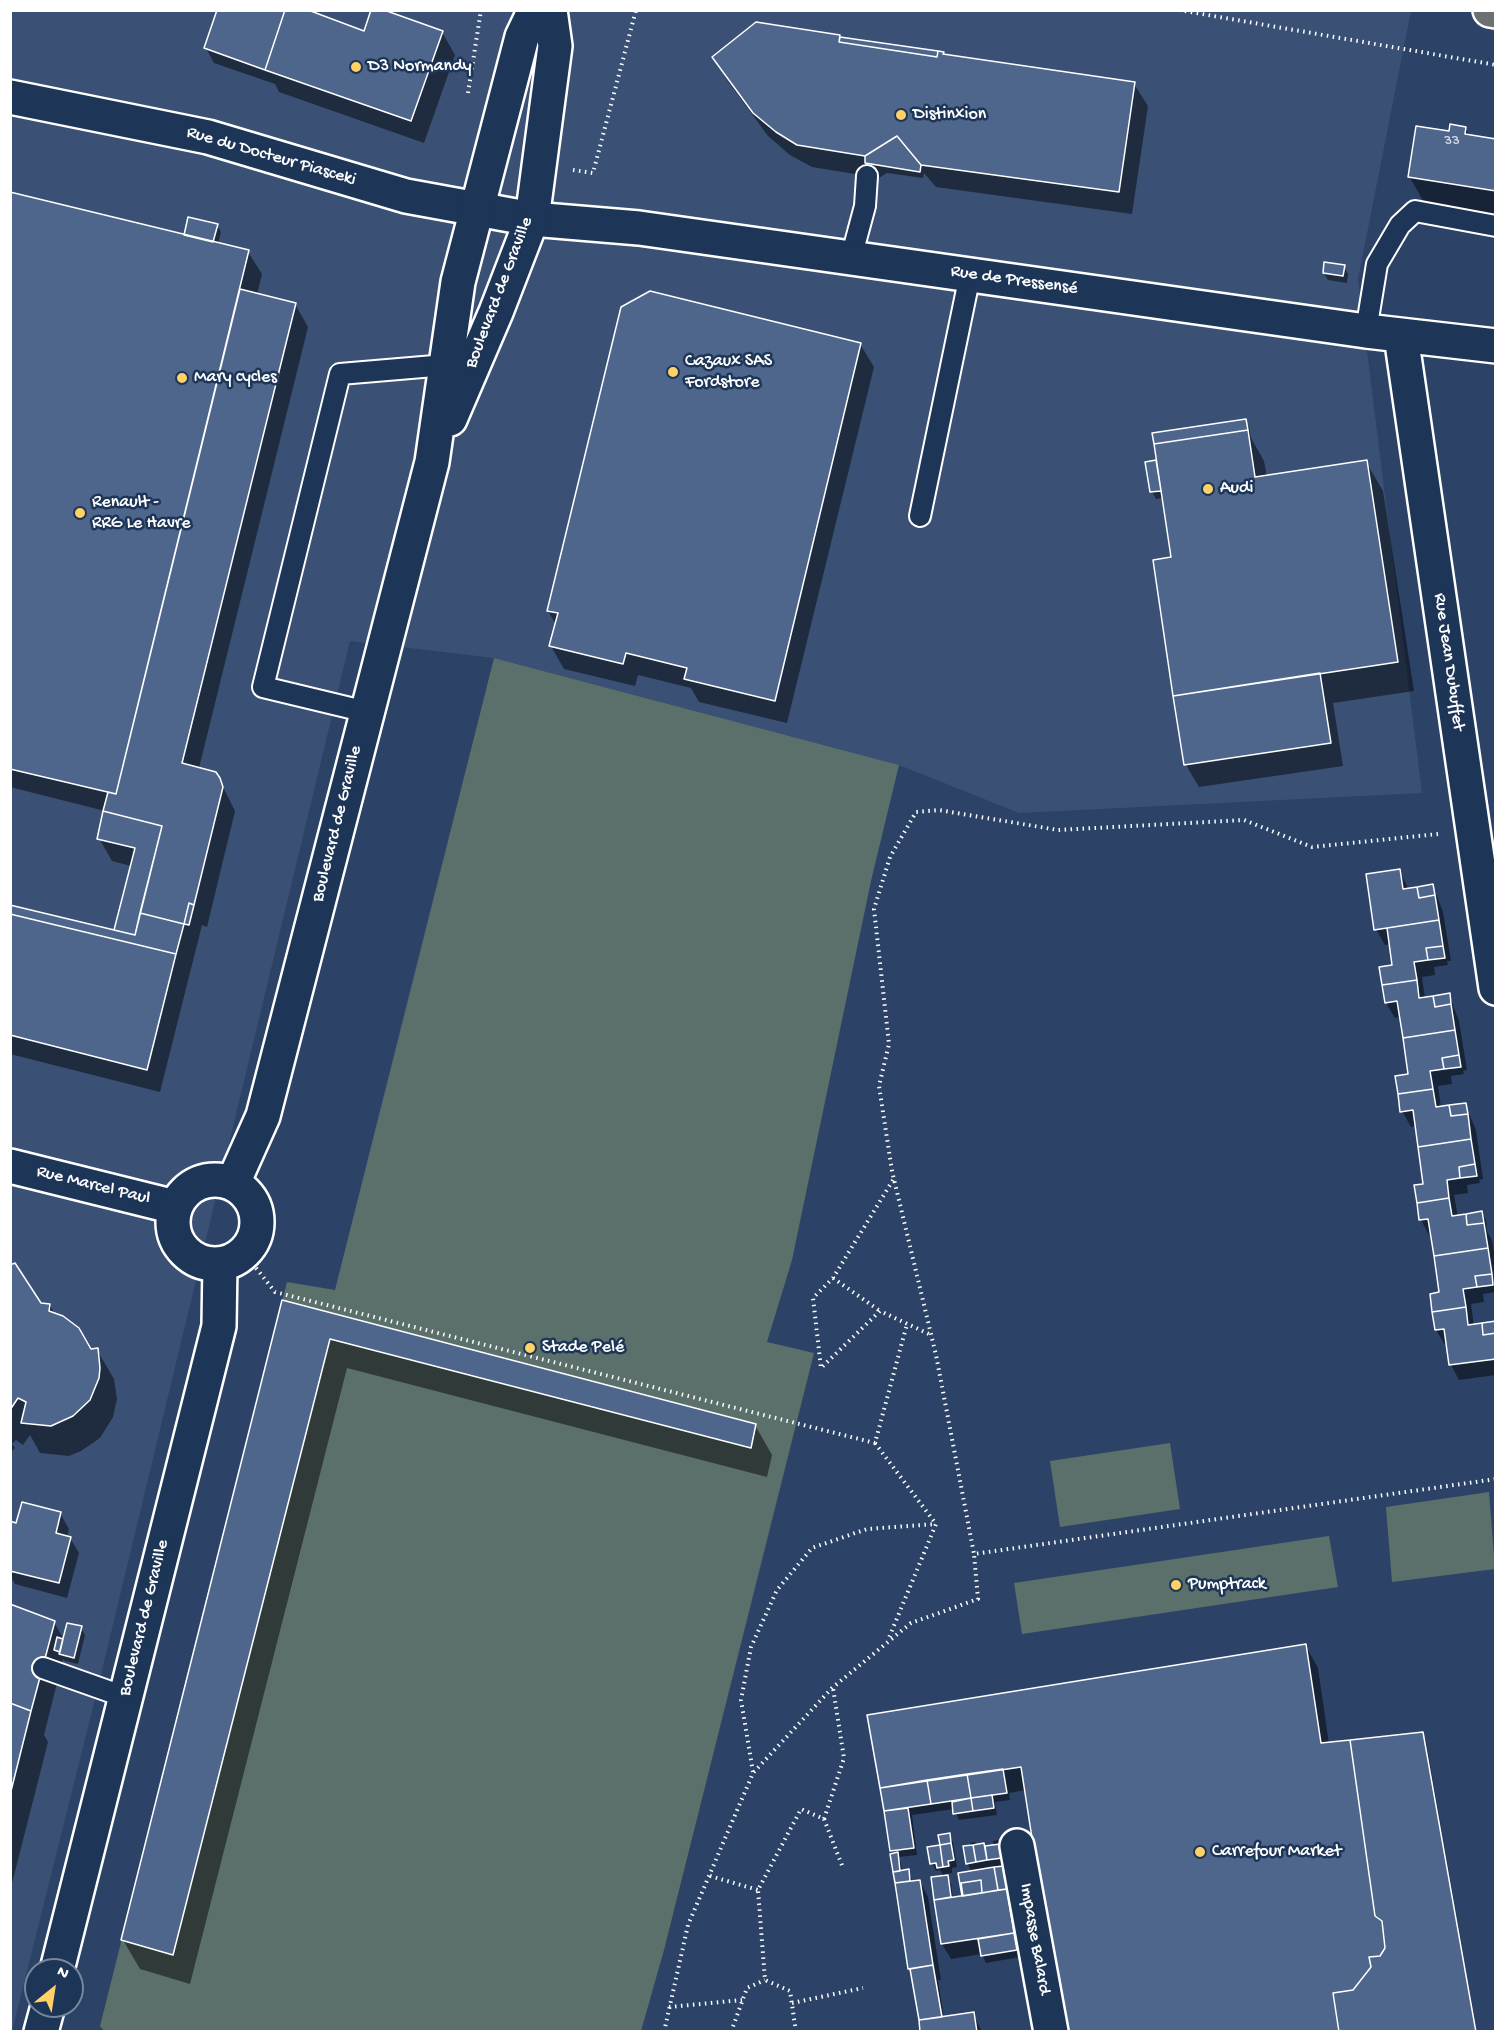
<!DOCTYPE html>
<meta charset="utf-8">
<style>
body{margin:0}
#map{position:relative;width:1506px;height:2042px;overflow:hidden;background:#2c4367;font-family:"Gochi Hand",sans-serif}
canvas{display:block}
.frame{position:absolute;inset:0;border:12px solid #fff;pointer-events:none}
.north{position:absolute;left:24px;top:1958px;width:60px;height:60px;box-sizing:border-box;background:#1d3557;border:2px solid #77869a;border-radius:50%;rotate:30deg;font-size:16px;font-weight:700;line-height:24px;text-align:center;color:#fff}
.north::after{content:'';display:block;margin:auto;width:21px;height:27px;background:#ffd166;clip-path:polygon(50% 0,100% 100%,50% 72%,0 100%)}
</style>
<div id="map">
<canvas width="1506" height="2042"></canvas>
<div class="frame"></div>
<div class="north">N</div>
</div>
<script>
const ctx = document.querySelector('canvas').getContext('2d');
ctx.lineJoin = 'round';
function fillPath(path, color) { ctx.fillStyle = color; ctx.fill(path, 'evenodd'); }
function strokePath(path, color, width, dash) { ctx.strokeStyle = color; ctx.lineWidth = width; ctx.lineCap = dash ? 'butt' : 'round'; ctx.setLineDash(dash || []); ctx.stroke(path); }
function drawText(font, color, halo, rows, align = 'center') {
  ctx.font = font + ' "Gochi Hand",sans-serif'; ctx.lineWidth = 5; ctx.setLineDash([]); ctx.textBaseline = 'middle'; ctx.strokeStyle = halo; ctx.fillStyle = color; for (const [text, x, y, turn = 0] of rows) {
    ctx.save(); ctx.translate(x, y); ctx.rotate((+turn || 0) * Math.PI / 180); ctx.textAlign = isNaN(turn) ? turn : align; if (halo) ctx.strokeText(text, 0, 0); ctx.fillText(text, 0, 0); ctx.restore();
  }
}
const built = new Path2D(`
 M11,11H1411L1358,279L1422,793L1019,813L899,765L494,658L350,641L97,1691L12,2031L11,2032Z`);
const green = new Path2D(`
 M494,658L899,765L871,881L792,1260L767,1342L814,1353L664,1950L641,2031L105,2032L100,2026L287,1282L335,1290Z
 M1170,1443L1180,1509L1060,1527L1050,1461Z
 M1489,1492L1495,1569L1392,1582L1386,1507Z
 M1329,1536L1338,1587L1022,1634L1014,1583Z`);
const shadow = new Path2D(`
 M219,10H312L311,13L365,33L442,32L455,55L424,143L279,92L275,84L214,63L206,48Z
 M839,36L840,39L943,54L944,56L1134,84L1148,106L1132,214L936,187L924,173L923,178L887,173L879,178L812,167L790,155L768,136L727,80L714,57Z
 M1465,128L1470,136L1496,141V228L1433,218L1409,176L1450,133Z
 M10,193L185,236L217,225L221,232L218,244L248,252L262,274L257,295L295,304L308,327L199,768L219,779L235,811L207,927L202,925L160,1092L10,1054V906L115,931L131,866L112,861L99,838L105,811L10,787Z
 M1344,267L1348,274L1347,283L1328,280L1324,273Z
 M860,344L874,367L787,723L699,702L691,688L638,675L635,686L564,669L551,646L556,625L548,611Z
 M1245,420L1249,427L1251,438L1264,461L1267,477L1366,462L1383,491L1414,691L1333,703L1343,766L1199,787L1186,765L1155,561L1172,558L1163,498L1156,499L1152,492L1147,463L1158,462Z
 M1399,870L1409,890L1433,886L1443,912L1451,961H1447L1448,965L1434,967L1435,975L1422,977L1425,999L1449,995L1459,1021L1467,1070L1463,1071L1464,1074L1451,1076L1452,1084L1438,1086L1441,1108L1465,1104L1476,1130L1483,1179L1479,1180L1480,1183L1467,1185L1468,1193L1454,1195L1458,1217L1482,1213L1486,1220L1487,1232L1492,1240L1496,1264V1292L1483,1294L1484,1302L1471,1304L1474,1326L1496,1323V1375L1459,1380L1451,1365L1447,1344L1445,1345L1436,1330L1441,1294L1432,1235H1429L1421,1220L1416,1186L1425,1185L1416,1126L1411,1127L1402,1111L1410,1076L1401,1017L1395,1018L1386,1003L1394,966L1391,944L1385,945L1376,929Z
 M10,1267L40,1304L50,1305L55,1315L91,1351L97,1350L114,1379L117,1399L113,1417L100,1438L81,1451L69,1456L40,1453L30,1435L23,1445L16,1440L12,1444L15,1448L10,1453Z
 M283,1302L755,1425L772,1455L767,1477L347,1368L190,1984L140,1969L123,1940Z
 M60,1513L69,1529L67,1537L70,1538L79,1553L67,1598L15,1584L10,1576V1555L17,1525Z
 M10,1605L54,1622L64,1640L81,1628L85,1635L78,1664L65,1661L63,1659L44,1735L48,1742L10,1891Z
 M1305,1645L1318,1668L1329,1744L1422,1733L1426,1741L1477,2032H1063L1026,1790L1009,1793L1010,1800L995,1802L997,1815L959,1820L954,1809L912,1815L917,1855L899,1857L903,1872L908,1871L913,1882L920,1881L928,1897L941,1980H938L944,2018L973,2014L982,2032H921L913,1974L909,1968L893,1855L891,1851L881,1788Z
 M949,1835L953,1842L957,1867L952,1868V1873L946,1874L951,1884L953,1898L964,1897L972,1872L967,1863L971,1847L970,1843L975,1842L977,1846L984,1845L985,1848L994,1846L993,1841L998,1840L1003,1847L1005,1865H1002L1007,1875L1022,1948L1018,1949L1020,1957L986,1963L982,1954L951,1959L942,1944L933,1879L944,1877L940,1870L936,1871L932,1863Z`);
const building = new Path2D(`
 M217,10H285L265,70L204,48Z
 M285,10H308L364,31L371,10H384L443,31L411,121L265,70Z
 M756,22L840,35L839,42L937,57L938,51L944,52L943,54L1135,82L1119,192L921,165L897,136L865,156L797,145L776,132L753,113L712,57Z
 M840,37L938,51L937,57L839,42Z
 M1450,124L1466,127L1465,134L1496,139V191L1408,177L1416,126L1449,131Z
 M897,136L921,165L920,172L865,163V156Z
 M10,192L249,250L116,794L10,769Z
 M188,217L218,224L213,242L184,235Z
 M1324,262L1345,265L1343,276L1323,273Z
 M240,289L296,303L182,763L216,772L220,778L223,787L194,905L189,903L184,924L140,913L162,826L103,811L108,792L116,794Z
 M650,291L861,343L775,701L684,679L687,668L626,653L623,664L549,646L558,613L547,611L621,307Z
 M1246,419L1248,430L1154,444L1152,433Z
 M1248,430L1255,477L1367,460L1398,662L1173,696L1153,560L1171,557L1154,444Z
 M1156,460L1161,491L1150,492L1145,462Z
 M1320,673L1331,743L1184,765L1173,696Z
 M103,811L162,826L135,935L114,930L135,848L97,839Z
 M1400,869L1403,889L1417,887L1419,898L1435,895L1439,920L1374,930L1366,874Z
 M1433,884L1435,895L1419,898L1417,887Z
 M189,903L194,905L189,925L184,924Z
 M10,905L135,935L140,913L184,924L176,954L10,914Z
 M10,914L176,954L147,1070L10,1035Z
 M1439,920L1443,946L1426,948L1428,960L1414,962L1417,980L1382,985L1379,967L1392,965L1387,928Z
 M1443,946L1445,958L1428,960L1426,948Z
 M1417,980L1419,998L1433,996L1435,1007L1451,1004L1455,1030L1403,1038L1397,1001L1385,1003L1382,985Z
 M1450,993L1451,1004L1435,1007L1433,996Z
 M1455,1030L1459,1055L1442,1058L1444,1069L1430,1071L1433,1089L1398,1094L1395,1076L1408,1074L1403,1038Z
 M1459,1055L1461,1067L1444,1069L1442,1058Z
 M1433,1089L1436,1107L1449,1105L1451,1116L1468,1114L1471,1139L1418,1147L1413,1110L1400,1112L1398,1094Z
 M1466,1103L1468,1114L1451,1116L1449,1105Z
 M1471,1139L1475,1164L1459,1167L1460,1178L1447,1180L1449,1198L1417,1203L1414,1185L1423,1184L1418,1147Z
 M1475,1164L1477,1176L1460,1178L1459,1167Z
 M1449,1198L1452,1216L1466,1214L1467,1225L1484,1223L1488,1248L1434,1256L1428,1219L1419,1220L1417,1203Z
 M1482,1211L1484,1223L1467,1225L1466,1214Z
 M1488,1248L1492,1274L1475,1276L1477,1287L1463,1289L1466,1307L1432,1312L1430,1294L1439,1292L1434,1256Z
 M15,1263L41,1303L50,1304L49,1311L63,1316L79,1328L91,1349L98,1348L100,1368L99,1378L90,1400L73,1416L51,1426L21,1423L26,1402L18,1398L10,1410V1265Z
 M1492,1274L1493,1285L1477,1287L1475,1276Z
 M282,1300L756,1424L751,1448L330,1339L173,1955L121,1940Z
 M1466,1307L1468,1325L1482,1323L1483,1335L1496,1333V1359L1449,1365L1444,1329L1435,1330L1432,1312Z
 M1496,1321V1333L1483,1335L1482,1323Z
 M22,1502L61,1512L56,1533L71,1537L59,1583L10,1571V1521L16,1523Z
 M10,1604L55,1621L31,1711L10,1703Z
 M67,1623L82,1626L74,1658L59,1654Z
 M57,1637L63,1639L60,1652L54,1650Z
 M1306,1644L1321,1743L1350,1740L1375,1916L1382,1921L1385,1948L1380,1956L1369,1957L1371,1967L1353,1990L1333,1993L1339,2032H1062L1021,1767L880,1788L867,1715Z
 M10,1703L31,1711L10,1795Z
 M1423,1732L1476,2032H1339L1333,1993L1353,1990L1371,1967L1369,1957L1380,1956L1385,1948L1382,1921L1375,1916L1350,1740Z
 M1003,1769L1007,1793L971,1798L967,1774Z
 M967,1774L971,1798L931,1804L927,1780Z
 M927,1780L931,1804L884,1811L880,1788Z
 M992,1795L994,1808L973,1811L971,1798Z
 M971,1798L973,1811L953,1814L952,1802Z
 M908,1808L914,1848L890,1851L884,1811Z
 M950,1833L951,1843L940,1845L938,1835Z
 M951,1843L954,1860L948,1861L949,1866L943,1867L940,1845Z
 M984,1843L987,1860L976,1862L973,1845Z
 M1000,1844L1002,1858L987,1860L985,1846Z
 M940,1845L943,1867L937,1868L936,1863L930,1864L927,1847Z
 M973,1845L976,1862L966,1864L963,1846Z
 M898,1852L900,1871L893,1872L890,1854Z
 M1004,1866L1007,1889L998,1890L994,1867Z
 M994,1867L998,1890L982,1893L981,1880L961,1883L962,1896L958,1873Z
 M909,1869L910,1881L895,1883L893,1872Z
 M948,1875L951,1897L934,1900L931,1877Z
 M920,1880L933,1965L908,1969L895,1883Z
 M981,1880L982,1893L963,1896L961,1883Z
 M1007,1889L1014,1933L941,1944L934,1900Z
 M1014,1933L1017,1950L981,1956L978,1939Z
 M933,1965L942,2017L919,2020L910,1969Z
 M974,2012L977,2032H920L919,2020Z`);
const path = new Path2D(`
 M1179,10L1496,65
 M468,93L481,10
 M573,170L593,173L636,10
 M1438,834L1312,847L1244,820L1058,830L939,810L916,812L890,857L874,909L889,1044L879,1086L892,1171L936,1355L974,1554L1496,1479
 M893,1180L833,1278L813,1298L821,1368L880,1311L931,1335
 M256,1268L275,1292L875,1443L907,1324
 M833,1278L880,1311
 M875,1443L936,1524L888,1640
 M753,1772L741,1700L751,1647L777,1590L812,1548L867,1529L936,1524
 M824,1819L843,1868
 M710,1876L758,1890
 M792,2003L863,1988
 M669,2007L742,2000
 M664,2032L688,1925L753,1773L832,1688L911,1623L978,1599L974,1554
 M731,2032L747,1988L765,1980
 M796,2032L790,1991L765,1980L758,1890L801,1809L824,1819L844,1758L833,1688`);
const service = new Path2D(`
 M851,258L865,206L867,176
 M1366,331L1377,264L1400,225L1415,211L1496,226
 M920,516L970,275
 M367,712L263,687L340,374L446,365
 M43,1668L125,1697`);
const minor = new Path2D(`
 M10,97L208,137L406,196L532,219L639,228L1366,331L1496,346
 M1401,336L1496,988
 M10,1166L175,1207
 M1017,1846L1051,2032`);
const tertiary = new Path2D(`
 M450,419L496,312L532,219L555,46L550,10
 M173 1222a42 42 0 1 1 84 0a42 42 0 1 1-84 0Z
 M233,1183L263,1116L432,462L458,282L522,37L535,10
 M57,1970L219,1326L220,1264
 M41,2032L48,2006`);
const primary = new Path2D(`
 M1490,10L1496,11`);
const markers = [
 [356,67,6,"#ffd166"],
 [901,115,6,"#ffd166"],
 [673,372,6,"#ffd166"],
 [182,378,6,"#ffd166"],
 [1208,489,6,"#ffd166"],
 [80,513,6,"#ffd166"],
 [530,1348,6,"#ffd166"],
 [1176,1585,6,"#ffd166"],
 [1200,1852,6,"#ffd166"]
];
const numberNames = [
 ["33",1452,142]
];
const poiNames = [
 ["D3 Normandy",368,67],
 ["Distinxion",913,115],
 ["Cazaux SAS",685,362],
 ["Fordstore",685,383],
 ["Mary cycles",194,378],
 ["Audi",1220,489],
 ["Renault -",92,503],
 ["RRG Le Havre",92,524],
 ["Stade Pelé",542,1348],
 ["Pumptrack",1188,1585],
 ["Carrefour Market",1212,1852]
];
const streetNames = [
 ["Rue du Docteur Piasceki",271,157,16],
 ["Rue de Pressensé",1014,281,8],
 ["Boulevard de Graville",500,293,-69],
 ["Rue Jean Dubuffet",1448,662,82],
 ["Boulevard de Graville",338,824,-76],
 ["Rue Marcel Paul",93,1186,14],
 ["Boulevard de Graville",145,1618,-76],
 ["Impasse Balard",1034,1939,80]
];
fillPath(built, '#3a5175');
fillPath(green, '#5b706b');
fillPath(shadow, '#0007');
fillPath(building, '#4e658c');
strokePath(building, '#fff', 1.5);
strokePath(service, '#fff', 24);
strokePath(minor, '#fff', 38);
strokePath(tertiary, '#fff', 38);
strokePath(primary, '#fff', 38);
strokePath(path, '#fff', 4, [1.5, 4.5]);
strokePath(service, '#1d3557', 20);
strokePath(minor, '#1d3557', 33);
strokePath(tertiary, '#1d3557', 33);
strokePath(primary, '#6a7074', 33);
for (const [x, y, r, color] of markers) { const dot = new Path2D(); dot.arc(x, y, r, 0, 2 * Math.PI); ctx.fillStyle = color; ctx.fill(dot); strokePath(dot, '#1d3557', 2); }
drawText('15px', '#d3d8e2', null, numberNames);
drawText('18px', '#fff', '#1d3557', poiNames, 'left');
drawText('18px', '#fff', '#1d3557', streetNames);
</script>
